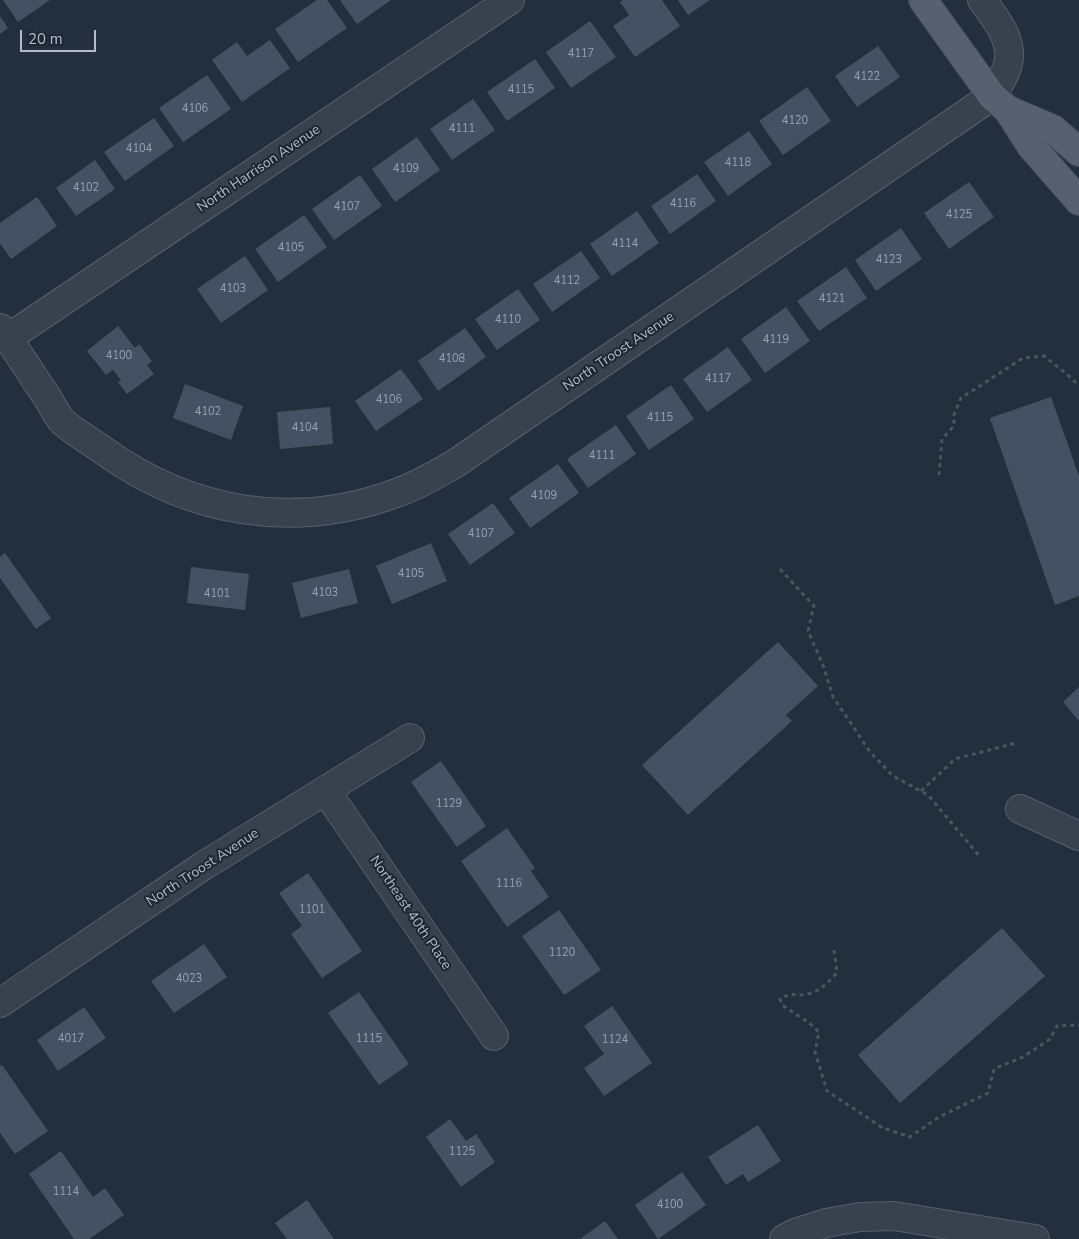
<!DOCTYPE html>
<style>
body{margin:0}
#map{position:relative;width:1079px;height:1239px;overflow:hidden;background:#242f3e;font-family:"Nunito Sans",sans-serif}
canvas{display:block}
.scale{position:absolute;left:20px;top:30px;width:76px;height:22px;box-sizing:border-box;border:2px solid #b4bcc9;border-top:0;padding-left:6px;font-size:15px;line-height:18px;white-space:nowrap;color:#b4bcc9;-webkit-text-stroke:4px #1d2633;paint-order:stroke}
</style>
<div id="map">
<canvas width="1079" height="1239"></canvas>
<div class="scale">20 m</div>
</div>
<script>
const ctx = document.querySelector('canvas').getContext('2d');
ctx.lineJoin = 'round';
function fillPath(path, color) { ctx.fillStyle = color; ctx.fill(path, 'evenodd'); }
function strokePath(path, color, width, dash) { ctx.strokeStyle = color; ctx.lineWidth = width; ctx.lineCap = dash ? 'butt' : 'round'; ctx.setLineDash(dash || []); ctx.stroke(path); }
function drawText(font, color, halo, rows, align = 'center') {
  ctx.font = font + ' "Nunito Sans",sans-serif'; ctx.lineWidth = 4; ctx.setLineDash([]); ctx.textBaseline = 'middle'; ctx.strokeStyle = halo; ctx.fillStyle = color; for (const [text, x, y, turn = 0] of rows) {
    ctx.save(); ctx.translate(x, y); ctx.rotate((+turn || 0) * Math.PI / 180); ctx.textAlign = isNaN(turn) ? turn : align; if (halo) ctx.strokeText(text, 0, 0); ctx.fillText(text, 0, 0); ctx.restore();
  }
}
const building = new Path2D(`
 M3,0H50L18,22Z
 M317,0H327L347,28L298,62L275,29Z
 M340,0H391L357,24Z
 M623,0H662L680,26L635,57L613,26L629,15L620,2Z
 M678,0H710L688,15Z
 M0,16L8,28L0,34Z
 M590,21L616,57L571,88L546,52Z
 M270,40L290,68L242,102L212,60L237,42L247,56Z
 M878,46L900,77L857,107L835,76Z
 M535,59L555,88L507,121L487,92Z
 M207,75L231,109L183,142L159,108Z
 M807,87L831,121L783,155L759,121Z
 M473,99L495,130L452,160L430,129Z
 M154,118L174,146L125,181L104,152Z
 M749,131L772,164L728,196L704,162Z
 M417,137L440,170L395,202L372,169Z
 M95,160L115,189L76,216L56,188Z
 M697,174L716,201L670,234L651,206Z
 M360,175L382,206L334,240L312,209Z
 M969,182L994,217L949,249L924,213Z
 M37,197L57,226L11,259L0,243V223Z
 M637,211L659,243L612,276L590,244Z
 M304,215L327,247L278,282L255,249Z
 M901,228L922,259L876,291L855,260Z
 M581,251L600,278L552,312L533,284Z
 M245,256L268,290L221,323L197,289Z
 M846,267L867,298L819,331L797,301Z
 M518,289L540,320L497,350L475,319Z
 M786,307L810,341L765,373L741,339Z
 M118,326L135,348L139,344L152,361L147,365L154,374L127,394L118,382L121,380L113,370L106,375L87,351Z
 M465,328L486,357L438,391L418,361Z
 M728,347L752,380L707,412L683,379Z
 M401,369L423,399L376,431L355,401Z
 M185,384L243,406L231,440L173,418Z
 M671,385L694,419L649,450L626,416Z
 M1051,397L1079,476V596L1055,605L990,418Z
 M330,407L333,444L280,449L277,412Z
 M616,425L636,454L588,488L567,459Z
 M558,464L579,493L530,528L509,498Z
 M493,503L515,533L470,565L448,534Z
 M431,543L447,581L392,604L376,566Z
 M5,553L51,618L36,629L0,578V557Z
 M191,567L249,574L245,610L187,603Z
 M349,569L358,603L301,618L292,583Z
 M778,642L818,686L786,715L792,721L688,815L642,765Z
 M1079,687V721L1063,702Z
 M441,761L486,826L457,847L411,782Z
 M507,828L535,868L531,871L549,897L507,927L461,861Z
 M308,873L362,951L322,978L291,934L302,926L279,893Z
 M559,910L601,970L564,995L522,936Z
 M1002,928L1045,976L900,1103L858,1055Z
 M204,944L227,977L174,1013L151,981Z
 M359,992L409,1064L379,1085L328,1013Z
 M612,1006L652,1063L604,1096L584,1068L604,1054L584,1026Z
 M84,1007L106,1038L58,1071L37,1040Z
 M2,1065L48,1131L15,1154L0,1133V1066Z
 M450,1119L466,1141L476,1134L495,1162L461,1187L426,1137Z
 M758,1125L781,1161L748,1182L743,1174L726,1185L708,1157Z
 M61,1151L93,1197L105,1188L124,1215L89,1239H74L29,1174Z
 M682,1172L706,1205L658,1239L635,1205Z
 M307,1200L334,1239H287L275,1223Z
 M605,1221L618,1239H580Z`);
const path = new Path2D(`
 M939,475L942,439L954,426V415L961,398L1023,358L1044,356L1069,376L1079,386
 M780,569L814,606L808,631L823,665L833,697L848,719L870,752L893,776L928,795L981,858
 M921,791L955,759L1016,743
 M834,950L837,973C828,982 821,991 808,994C797,997 791,991 780,999L782,1005L808,1022L819,1032L815,1052L827,1091L883,1128L910,1137L939,1117L988,1093L994,1069L1023,1057L1050,1039L1057,1026L1079,1025`);
const minor = new Path2D(`
 M0,328C17,350 31,374 47,397C52,405 57,416 63,422C75,433 91,441 104,451C192,514 296,531 399,492C419,485 437,474 456,463L992,96C997,86 1006,75 1008,64C1014,40 995,18 982,0
 M8,338L510,0
 M326,791L494,1036
 M1020,809L1079,836
 M0,1003L203,866L410,738
 M784,1239L795,1233L826,1223L860,1217L894,1216L1035,1239`);
const major = new Path2D(`
 M923,0L992,96L1008,110L1031,146L1079,201
 M1008,110L1053,129L1079,152`);
const numberNames = [
 ["4117",581,54],
 ["4122",867,77],
 ["4115",521,90],
 ["4106",195,109],
 ["4120",795,121],
 ["4111",462,129],
 ["4104",139,149],
 ["4118",738,163],
 ["4109",406,169],
 ["4102",86,188],
 ["4116",683,204],
 ["4107",347,207],
 ["4125",959,215],
 ["4114",625,244],
 ["4105",291,248],
 ["4123",889,260],
 ["4112",567,281],
 ["4103",233,289],
 ["4121",832,299],
 ["4110",508,320],
 ["4119",776,340],
 ["4100",119,356],
 ["4108",452,359],
 ["4117",718,379],
 ["4106",389,400],
 ["4102",208,412],
 ["4115",660,418],
 ["4104",305,428],
 ["4111",602,456],
 ["4109",544,496],
 ["4107",481,534],
 ["4105",411,574],
 ["4103",325,593],
 ["4101",217,594],
 ["1129",449,804],
 ["1116",509,884],
 ["1101",312,910],
 ["1120",562,953],
 ["4023",189,979],
 ["4017",71,1039],
 ["1115",369,1039],
 ["1124",615,1040],
 ["1125",462,1152],
 ["1114",66,1192],
 ["4100",670,1205]
];
const streetNames = [
 ["North Harrison Avenue",259,169,-34],
 ["North Troost Avenue",619,352,-34],
 ["North Troost Avenue",203,868,-33],
 ["Northeast 40th Place",410,913,56]
];
fillPath(building, '#455162');
strokePath(minor, '#565f6c', 30);
strokePath(major, '#414a57', 30);
strokePath(path, '#44595c', 3, [4, 4]);
strokePath(minor, '#38414e', 28);
strokePath(major, '#56606e', 28);
drawText('11px', '#98a1af', null, numberNames);
drawText('14px', '#b4bcc9', '#1d2633', streetNames);
</script>
